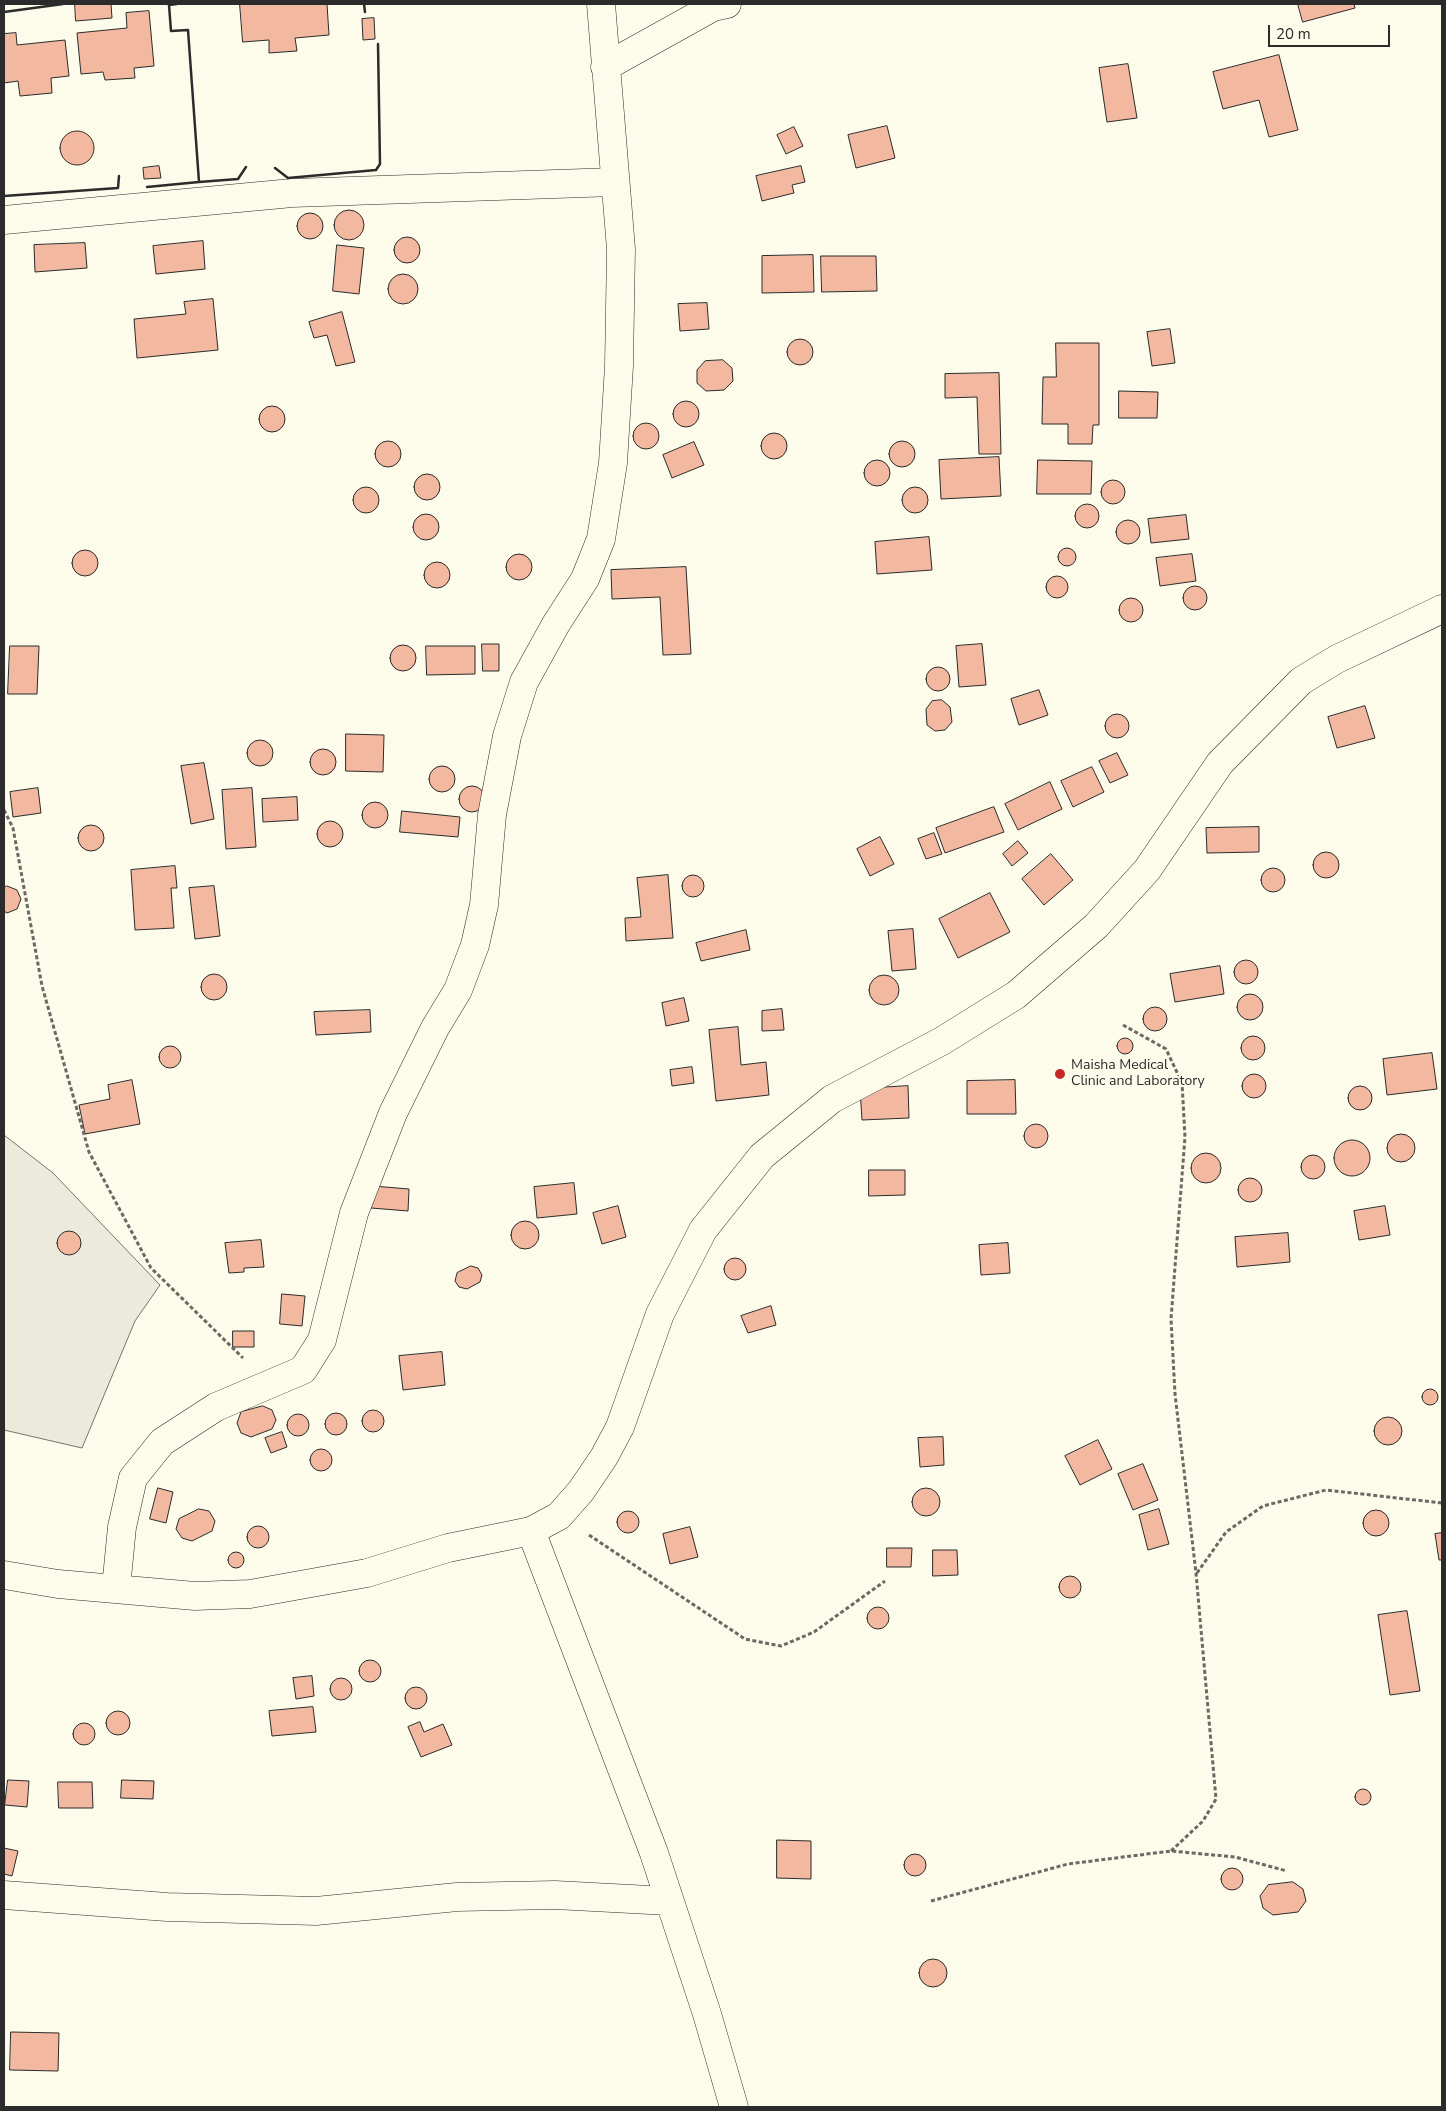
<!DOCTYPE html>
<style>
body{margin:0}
#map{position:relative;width:1446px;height:2111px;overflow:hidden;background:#fdfbea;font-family:"Nunito Sans",sans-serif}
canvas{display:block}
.frame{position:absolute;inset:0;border:5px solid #2b2b2b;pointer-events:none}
.scale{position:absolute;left:1268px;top:25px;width:122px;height:22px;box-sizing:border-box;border:2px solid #2b2b2b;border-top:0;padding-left:6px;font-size:15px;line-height:18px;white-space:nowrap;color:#2b2b2b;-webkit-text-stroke:4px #fdfbea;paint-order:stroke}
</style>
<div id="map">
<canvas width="1446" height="2111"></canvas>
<div class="frame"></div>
<div class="scale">20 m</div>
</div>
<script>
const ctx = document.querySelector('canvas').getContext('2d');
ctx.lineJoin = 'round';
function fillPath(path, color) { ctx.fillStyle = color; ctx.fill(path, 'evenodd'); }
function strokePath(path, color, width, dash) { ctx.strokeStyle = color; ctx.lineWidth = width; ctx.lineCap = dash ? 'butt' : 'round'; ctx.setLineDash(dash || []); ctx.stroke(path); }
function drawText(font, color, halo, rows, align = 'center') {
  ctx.font = font + ' "Nunito Sans",sans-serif'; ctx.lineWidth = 4; ctx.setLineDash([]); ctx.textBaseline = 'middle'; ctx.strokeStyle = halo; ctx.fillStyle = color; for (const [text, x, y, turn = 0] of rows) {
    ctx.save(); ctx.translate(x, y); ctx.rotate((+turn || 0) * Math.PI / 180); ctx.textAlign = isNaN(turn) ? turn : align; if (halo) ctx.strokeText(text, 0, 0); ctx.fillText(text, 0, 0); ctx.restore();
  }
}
const green = new Path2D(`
 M4,1135L53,1173L160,1285L135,1321L82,1448L4,1430Z`);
const building = new Path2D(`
 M75,4H111L112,18L76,21Z
 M240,4H327L329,35L295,38L297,51L269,53V40L243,42Z
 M1298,4H1354L1355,8L1303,22Z
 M149,11L154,66L134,68L135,78L105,80L103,72L81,74L77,33L127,28L126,13Z
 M374,18L375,39L363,40L362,19Z
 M16,33L17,45L65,40L69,76L51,78L52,93L20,96L18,81L4,83V34Z
 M1279,55L1298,130L1269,137L1259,100L1223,109L1213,72Z
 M1128,64L1137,118L1107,122L1099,68Z
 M887,126L895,158L856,168L848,135Z
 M794,127L803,146L786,154L777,135Z
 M60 148a17 17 0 1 1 34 0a17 17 0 1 1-34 0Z
 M159,166L161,178L144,179L143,168Z
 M801,166L805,182L792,185L794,193L762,201L756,176Z
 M334 225a15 15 0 1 1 30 0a15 15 0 1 1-30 0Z
 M297 226a13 13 0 1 1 26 0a13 13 0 1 1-26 0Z
 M394 250a13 13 0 1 1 26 0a13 13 0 1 1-26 0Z
 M203,241L205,269L156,274L153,246Z
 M85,243L87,268L35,272L34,245Z
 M337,245L364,248L359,294L333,291Z
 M813,255L814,292L762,293V256Z
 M821,256H876L877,291L822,292Z
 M388 289a15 15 0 1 1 30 0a15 15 0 1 1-30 0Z
 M213,299L218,350L137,358L134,319L186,314L184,302Z
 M707,303L709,329L680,331L678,304Z
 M342,312L355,362L336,366L327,335L314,338L309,322Z
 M1170,329L1175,363L1152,366L1147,332Z
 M787 352a13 13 0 1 1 26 0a13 13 0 1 1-26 0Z
 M1056,343H1099V425H1093L1092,444H1068V424H1042L1043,377H1056Z
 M723,360L732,368L733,381L724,390L706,391L697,383V370L705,361Z
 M999,373L1001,454H979L977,397L945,398V374Z
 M1119,391L1158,392L1157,418H1119Z
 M673 414a13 13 0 1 1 26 0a13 13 0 1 1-26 0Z
 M259 419a13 13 0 1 1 26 0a13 13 0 1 1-26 0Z
 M633 436a13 13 0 1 1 26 0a13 13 0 1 1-26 0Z
 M761 446a13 13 0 1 1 26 0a13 13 0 1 1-26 0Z
 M375 454a13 13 0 1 1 26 0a13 13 0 1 1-26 0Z
 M889 454a13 13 0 1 1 26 0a13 13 0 1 1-26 0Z
 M694,442L704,465L672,478L663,455Z
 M999,457L1001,496L941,499L939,460Z
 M1038,460L1092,461L1091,494H1037Z
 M864 473a13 13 0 1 1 26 0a13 13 0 1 1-26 0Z
 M414 487a13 13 0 1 1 26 0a13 13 0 1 1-26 0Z
 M1101 492a12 12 0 1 1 24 0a12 12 0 1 1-24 0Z
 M902 500a13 13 0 1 1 26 0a13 13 0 1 1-26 0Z
 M353 500a13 13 0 1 1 26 0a13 13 0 1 1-26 0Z
 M1075 516a12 12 0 1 1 24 0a12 12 0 1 1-24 0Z
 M413 527a13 13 0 1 1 26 0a13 13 0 1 1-26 0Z
 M1186,515L1189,539L1151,543L1148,519Z
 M1116 532a12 12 0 1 1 24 0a12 12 0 1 1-24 0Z
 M929,537L932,570L877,574L875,542Z
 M1058 557a9 9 0 1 1 18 0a9 9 0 1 1-18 0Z
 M72 563a13 13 0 1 1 26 0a13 13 0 1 1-26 0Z
 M1192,554L1196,581L1160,586L1156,558Z
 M506 567a13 13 0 1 1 26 0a13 13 0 1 1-26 0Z
 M424 575a13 13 0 1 1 26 0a13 13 0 1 1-26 0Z
 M686,567L691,654L663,655L660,597L612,599L611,570Z
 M1046 587a11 11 0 1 1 22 0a11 11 0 1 1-22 0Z
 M1183 598a12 12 0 1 1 24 0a12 12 0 1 1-24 0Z
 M1119 610a12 12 0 1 1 24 0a12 12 0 1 1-24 0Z
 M482,644H499V671H483Z
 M982,644L986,685L959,687L956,646Z
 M390 658a13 13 0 1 1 26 0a13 13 0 1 1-26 0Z
 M10,646H39L37,694H8Z
 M426,646H475V674L427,675Z
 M926 679a12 12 0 1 1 24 0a12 12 0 1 1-24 0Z
 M1039,690L1048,715L1019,725L1011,699Z
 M942,700L950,707L952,722L945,730L935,731L927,725L926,709L932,701Z
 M1365,706L1375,738L1337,748L1328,717Z
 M1105 726a12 12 0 1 1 24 0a12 12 0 1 1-24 0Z
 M346,734L384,735L383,772L346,771Z
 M247 753a13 13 0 1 1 26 0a13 13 0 1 1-26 0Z
 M310 762a13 13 0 1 1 26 0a13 13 0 1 1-26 0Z
 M1117,753L1128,775L1110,783L1099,761Z
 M204,763L214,819L191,824L181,766Z
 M429 779a13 13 0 1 1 26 0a13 13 0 1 1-26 0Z
 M1092,767L1104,792L1073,807L1061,781Z
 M1050,782L1062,809L1018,830L1005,804Z
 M459 799a13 13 0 1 1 26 0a13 13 0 1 1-26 0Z
 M38,788L41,813L13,817L10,792Z
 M252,788L256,847L226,849L222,790Z
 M297,797L298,820L263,822L262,799Z
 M362 815a13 13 0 1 1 26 0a13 13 0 1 1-26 0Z
 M994,807L1004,832L945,853L936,828Z
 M402,811L460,817L458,837L400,832Z
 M317 834a13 13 0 1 1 26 0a13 13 0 1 1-26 0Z
 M78 838a13 13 0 1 1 26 0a13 13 0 1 1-26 0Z
 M1259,827V852L1207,853L1206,828Z
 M934,833L942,854L926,859L918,839Z
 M880,837L894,864L870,876L857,849Z
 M1018,841L1028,853L1012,866L1003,854Z
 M1313 865a13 13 0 1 1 26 0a13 13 0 1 1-26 0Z
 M1051,854L1073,880L1044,905L1022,879Z
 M175,866L177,888H171L174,928L135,930L131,870Z
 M1261 880a12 12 0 1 1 24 0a12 12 0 1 1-24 0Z
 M668,875L673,938L626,941L625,918L641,917L637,878Z
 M682 886a11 11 0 1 1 22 0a11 11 0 1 1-22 0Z
 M7,886L17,890L21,899L17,909L7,913L4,911V888Z
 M214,886L220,936L195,939L189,888Z
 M990,893L1010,932L958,958L939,919Z
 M913,929L916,969L892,971L888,931Z
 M746,930L750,950L701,961L696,943Z
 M1234 972a12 12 0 1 1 24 0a12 12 0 1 1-24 0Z
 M1220,966L1224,994L1175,1002L1170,974Z
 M201 987a13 13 0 1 1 26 0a13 13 0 1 1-26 0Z
 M869 990a15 15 0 1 1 30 0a15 15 0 1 1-30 0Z
 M1237 1007a13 13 0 1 1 26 0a13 13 0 1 1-26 0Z
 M684,998L689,1021L666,1026L662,1003Z
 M1143 1019a12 12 0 1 1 24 0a12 12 0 1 1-24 0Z
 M782,1009L784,1030L762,1031V1011Z
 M370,1010L371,1032L316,1035L314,1012Z
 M738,1027L741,1065L766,1062L769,1095L716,1101L709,1030Z
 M1241 1048a12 12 0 1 1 24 0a12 12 0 1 1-24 0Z
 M1117 1046a8 8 0 1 1 16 0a8 8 0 1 1-16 0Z
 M159 1057a11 11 0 1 1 22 0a11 11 0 1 1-22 0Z
 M1432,1053L1437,1089L1387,1095L1383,1059Z
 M692,1067L694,1083L672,1086L670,1070Z
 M1242 1086a12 12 0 1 1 24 0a12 12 0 1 1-24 0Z
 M132,1080L140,1124L85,1134L79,1105L110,1099L108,1085Z
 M1015,1080L1016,1114H967V1081Z
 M1348 1098a12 12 0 1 1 24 0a12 12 0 1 1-24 0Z
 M908,1086L909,1118L862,1120L860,1089Z
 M1024 1136a12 12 0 1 1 24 0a12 12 0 1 1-24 0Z
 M1387 1148a14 14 0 1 1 28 0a14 14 0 1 1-28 0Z
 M1334 1158a18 18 0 1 1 36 0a18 18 0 1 1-36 0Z
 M1191 1168a15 15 0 1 1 30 0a15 15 0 1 1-30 0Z
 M1301 1167a12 12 0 1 1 24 0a12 12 0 1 1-24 0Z
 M869,1170H905V1195L869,1196Z
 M1238 1190a12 12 0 1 1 24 0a12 12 0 1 1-24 0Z
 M574,1183L577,1214L537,1218L534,1187Z
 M373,1186L409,1189L408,1211L371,1208Z
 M618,1206L626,1237L602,1244L593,1213Z
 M1385,1206L1390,1235L1359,1240L1354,1211Z
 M511 1235a14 14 0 1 1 28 0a14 14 0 1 1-28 0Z
 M57 1243a12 12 0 1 1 24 0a12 12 0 1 1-24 0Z
 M1288,1233L1290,1262L1237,1267L1235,1237Z
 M261,1240L264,1267L244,1268V1272L229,1273L225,1243Z
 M1008,1243L1010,1273L981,1275L979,1245Z
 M724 1269a11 11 0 1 1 22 0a11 11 0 1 1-22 0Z
 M471,1266L478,1268L482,1275L480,1282L467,1289L459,1287L455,1281L457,1273Z
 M282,1294L305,1296L302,1326L280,1324Z
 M771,1306L776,1325L748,1333L741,1316Z
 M233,1331H254V1347H233Z
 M442,1352L445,1385L403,1390L399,1356Z
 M1422 1397a8 8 0 1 1 16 0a8 8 0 1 1-16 0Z
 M263,1406L272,1410L276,1420L272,1429L251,1437L241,1433L237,1423L241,1412Z
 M362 1421a11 11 0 1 1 22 0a11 11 0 1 1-22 0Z
 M325 1424a11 11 0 1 1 22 0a11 11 0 1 1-22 0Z
 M287 1425a11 11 0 1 1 22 0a11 11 0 1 1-22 0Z
 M1374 1431a14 14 0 1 1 28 0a14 14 0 1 1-28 0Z
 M282,1432L287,1447L271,1453L265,1438Z
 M943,1437L944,1465L920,1467L918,1438Z
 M1098,1440L1112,1469L1080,1485L1065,1456Z
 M310 1460a11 11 0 1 1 22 0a11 11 0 1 1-22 0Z
 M1143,1464L1158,1500L1133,1510L1118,1474Z
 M912 1502a14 14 0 1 1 28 0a14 14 0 1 1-28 0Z
 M158,1488L173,1492L166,1523L150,1519Z
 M199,1509L209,1511L215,1521L212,1531L192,1541L182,1538L176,1529L179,1519Z
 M1159,1509L1169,1544L1148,1550L1139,1515Z
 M1363 1523a13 13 0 1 1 26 0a13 13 0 1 1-26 0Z
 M617 1522a11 11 0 1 1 22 0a11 11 0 1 1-22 0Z
 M247 1537a11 11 0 1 1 22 0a11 11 0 1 1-22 0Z
 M690,1527L698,1557L670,1564L663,1534Z
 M1442,1533V1560H1439L1435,1534Z
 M887,1548H912L911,1567H887Z
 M933,1550H957L958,1575L933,1576Z
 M228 1560a8 8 0 1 1 16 0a8 8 0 1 1-16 0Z
 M1059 1587a11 11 0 1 1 22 0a11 11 0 1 1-22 0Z
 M867 1618a11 11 0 1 1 22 0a11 11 0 1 1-22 0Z
 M1407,1611L1420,1691L1390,1695L1378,1615Z
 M359 1671a11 11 0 1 1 22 0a11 11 0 1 1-22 0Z
 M312,1676L314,1696L296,1699L293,1678Z
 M330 1689a11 11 0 1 1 22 0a11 11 0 1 1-22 0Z
 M405 1698a11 11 0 1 1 22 0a11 11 0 1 1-22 0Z
 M313,1707L316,1732L272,1736L269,1711Z
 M106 1723a12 12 0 1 1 24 0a12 12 0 1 1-24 0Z
 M420,1722L424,1732L443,1724L452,1745L421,1757L408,1727Z
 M73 1734a11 11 0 1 1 22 0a11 11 0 1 1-22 0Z
 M8,1780L29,1781L27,1807L5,1805Z
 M122,1780L154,1781L153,1799L121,1798Z
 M58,1782H92L93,1808H59Z
 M1355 1797a8 8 0 1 1 16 0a8 8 0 1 1-16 0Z
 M777,1840L811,1841V1879L777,1878Z
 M4,1848L18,1851L12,1876L4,1874Z
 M904 1865a11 11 0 1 1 22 0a11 11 0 1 1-22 0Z
 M1221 1879a11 11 0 1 1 22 0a11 11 0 1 1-22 0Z
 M1293,1882L1303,1889L1306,1901L1298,1912L1273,1915L1263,1908L1260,1896L1268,1885Z
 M919 1973a14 14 0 1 1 28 0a14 14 0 1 1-28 0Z
 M11,2032L59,2033L58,2071L10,2070Z`);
const path = new Path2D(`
 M4,810L13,828L42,986L89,1152L151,1268L243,1358
 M1123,1025L1166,1049L1182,1083L1185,1137L1171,1319L1175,1394L1196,1573L1216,1799L1203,1821L1171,1851
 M589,1535L745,1639L781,1646L814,1632L885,1581
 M1197,1573L1226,1532L1263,1506L1326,1490L1442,1503
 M931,1901L1068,1864L1171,1851L1235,1857L1287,1871`);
const minor = new Path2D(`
 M605,67L713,7L727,4
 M4,220L292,193L614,182
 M531,1531L654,1853L707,2014L734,2107
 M4,1575L58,1584L195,1596L250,1594L367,1573L448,1548L531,1531L559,1516L581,1491L604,1457L620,1427L660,1314L703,1230L762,1156L832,1099L942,1041L1016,995L1096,926L1147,870L1220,763L1301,681L1337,659L1442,609
 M116,1588L122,1527L133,1478L162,1442L216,1407L303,1370L322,1340L354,1213L393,1113L435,1028L458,990L475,945L484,905L492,815L507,736L524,682L556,624L585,579L601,539L613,463L619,366L621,249L601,4
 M4,1895L167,1907L316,1911L457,1897L555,1895L669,1901`);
const wall = new Path2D(`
 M364,4L365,12
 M4,12L63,4
 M275,168L288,178L376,170L380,164L378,44
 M199,182L238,179L246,167
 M147,187L199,182L188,30L171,31L169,5L177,4
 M4,196L118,188L119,176`);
const markers = [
 [1060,1074,6,"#c62828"]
];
const poiNames = [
 ["Maisha Medical",1071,1066],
 ["Clinic and Laboratory",1071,1082]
];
fillPath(green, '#ecebdb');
strokePath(green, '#74746e', 1);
fillPath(building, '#f2b8a0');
strokePath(building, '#2b2b2b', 1);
strokePath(minor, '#2b2b2b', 29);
strokePath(path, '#6a6964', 3, [4, 2.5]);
strokePath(minor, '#fdfbea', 28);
strokePath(wall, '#2b2b2b', 2.5);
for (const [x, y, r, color] of markers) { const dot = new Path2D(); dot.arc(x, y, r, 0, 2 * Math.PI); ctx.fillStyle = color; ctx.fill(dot); strokePath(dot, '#fdfbea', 2); }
drawText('14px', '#2b2b2b', '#fdfbea', poiNames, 'left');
</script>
